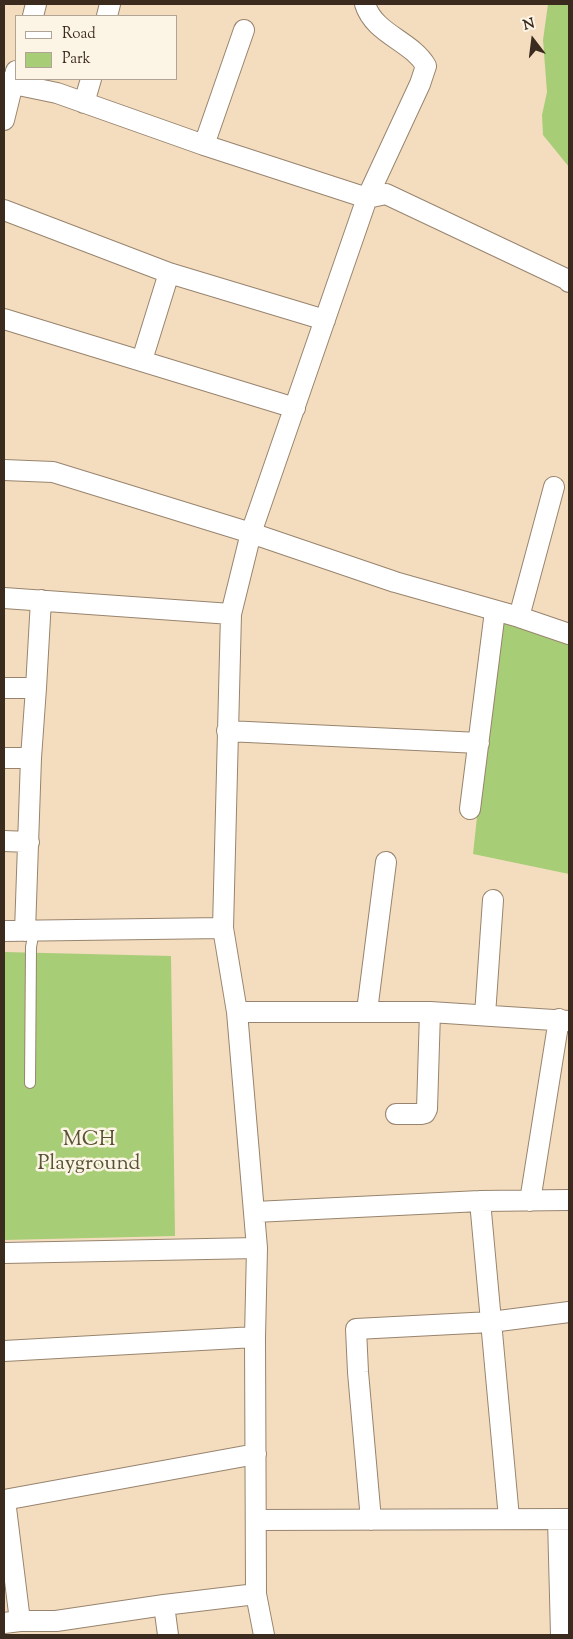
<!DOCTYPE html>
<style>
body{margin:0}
#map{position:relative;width:573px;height:1639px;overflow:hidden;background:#f4ddbf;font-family:"Sorts Mill Goudy",serif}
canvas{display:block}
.frame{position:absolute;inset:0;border:5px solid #3b2a1e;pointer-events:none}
.legend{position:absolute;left:15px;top:15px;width:162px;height:65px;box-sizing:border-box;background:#fcf5e5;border:1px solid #afa495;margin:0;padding:6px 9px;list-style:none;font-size:15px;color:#3b2a1e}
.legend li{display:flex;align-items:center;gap:10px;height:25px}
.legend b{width:25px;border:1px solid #afa495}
.north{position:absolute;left:508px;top:15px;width:50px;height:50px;-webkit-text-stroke:4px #fcf5e5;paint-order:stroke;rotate:345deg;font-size:14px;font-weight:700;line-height:20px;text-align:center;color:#3b2a1e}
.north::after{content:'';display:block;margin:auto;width:18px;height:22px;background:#3b2a1e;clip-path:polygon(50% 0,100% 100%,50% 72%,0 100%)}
</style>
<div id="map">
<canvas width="573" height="1639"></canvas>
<div class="frame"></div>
<ul class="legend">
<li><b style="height:6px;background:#fff"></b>Road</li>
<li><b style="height:14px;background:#a8cd77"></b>Park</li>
</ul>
<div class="north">N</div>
</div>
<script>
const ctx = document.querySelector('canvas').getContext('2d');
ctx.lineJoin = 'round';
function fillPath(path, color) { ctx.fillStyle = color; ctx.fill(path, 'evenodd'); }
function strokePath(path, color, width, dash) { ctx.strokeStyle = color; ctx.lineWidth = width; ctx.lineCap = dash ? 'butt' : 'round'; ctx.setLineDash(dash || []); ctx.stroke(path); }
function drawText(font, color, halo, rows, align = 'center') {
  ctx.font = font + ' "Sorts Mill Goudy",serif'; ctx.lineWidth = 5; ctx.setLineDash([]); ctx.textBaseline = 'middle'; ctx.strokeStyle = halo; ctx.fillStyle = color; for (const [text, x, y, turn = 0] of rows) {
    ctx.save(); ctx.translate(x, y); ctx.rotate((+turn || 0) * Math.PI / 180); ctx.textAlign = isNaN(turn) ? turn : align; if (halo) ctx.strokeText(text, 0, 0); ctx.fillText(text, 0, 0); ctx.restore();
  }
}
const green = new Path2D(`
 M548,4H569V167L543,135L542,115L547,92L543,40Z
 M499,612L569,639V874L473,854Z
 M4,952L171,956L175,1236L4,1240Z`);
const lane = new Path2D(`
 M30,1083L31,947L34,931`);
const street = new Path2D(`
 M33,16L36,4
 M107,16L110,4
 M4,82L57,93L204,145L367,198L386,194L566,279L569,282
 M84,103L91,79
 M4,120L16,71
 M204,145L244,30
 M4,210L169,273L325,320
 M4,319L295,408
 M142,360L169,273
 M4,470L53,472L251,533L395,582L519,617L569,634
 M4,598L231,614
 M519,617L554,487
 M4,688H36
 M227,731L479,743
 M4,758H31
 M470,809L495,611
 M4,841L29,842
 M4,931L223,928
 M25,931L31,758L36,688L41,600
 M367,1011L386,862
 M237,1012H430L569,1021
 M485,1015L493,900
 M396,1114H421L425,1113L427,1109L430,1012
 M480,1201L509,1518
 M530,1201L559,1019
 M255,1212L480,1201L569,1200
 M4,1253L257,1248
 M4,1351L255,1337
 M4,1500L256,1454
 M5,1500L20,1621
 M558,1519L561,1635
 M256,1520L569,1519
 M371,1520L358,1372L356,1329L491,1322L569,1312
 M164,1605L168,1635
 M4,1623L20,1621H56L164,1605L256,1594
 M264,1635L256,1594L255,1337L257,1248L237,1012L223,928L231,614L251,533L367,198L420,84L426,66C412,41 374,34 365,4`);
const parkNames = [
 ["MCH",89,1141],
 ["Playground",89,1165]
];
fillPath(green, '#a8cd77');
strokePath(lane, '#98846e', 12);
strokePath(street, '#98846e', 22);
strokePath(lane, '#fff', 10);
strokePath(street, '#fff', 20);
drawText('21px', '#565334', '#fcf5e5', parkNames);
</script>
